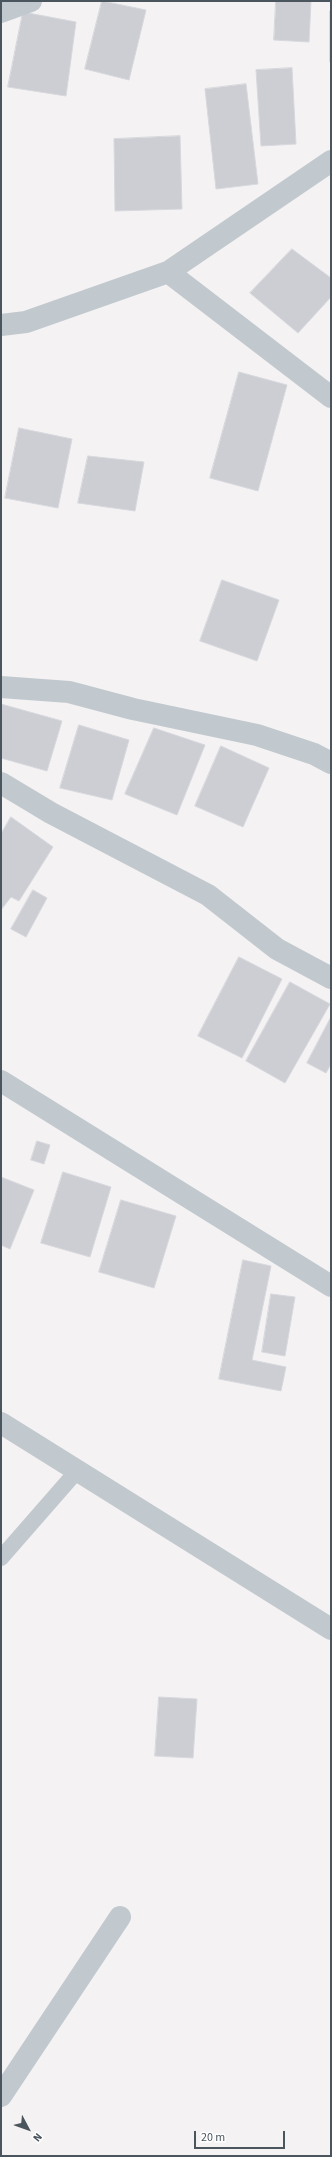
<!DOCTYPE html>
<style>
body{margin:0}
#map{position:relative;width:332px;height:2157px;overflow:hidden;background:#f4f2f2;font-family:"Source Sans 3",sans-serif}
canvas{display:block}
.frame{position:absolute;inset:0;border:2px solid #4b555e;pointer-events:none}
.north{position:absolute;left:8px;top:2109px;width:40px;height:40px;-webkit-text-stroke:3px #fff;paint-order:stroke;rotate:131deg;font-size:11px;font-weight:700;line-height:16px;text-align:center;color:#4b555e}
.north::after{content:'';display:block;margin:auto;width:14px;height:18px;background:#4b555e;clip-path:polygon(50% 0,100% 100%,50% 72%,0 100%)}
.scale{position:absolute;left:194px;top:2131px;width:91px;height:18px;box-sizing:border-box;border:2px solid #4b555e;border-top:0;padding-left:5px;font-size:12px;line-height:14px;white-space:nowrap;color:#4b555e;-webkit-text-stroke:3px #fff;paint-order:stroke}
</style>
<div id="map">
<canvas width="332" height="2157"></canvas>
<div class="frame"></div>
<div class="north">N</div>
<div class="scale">20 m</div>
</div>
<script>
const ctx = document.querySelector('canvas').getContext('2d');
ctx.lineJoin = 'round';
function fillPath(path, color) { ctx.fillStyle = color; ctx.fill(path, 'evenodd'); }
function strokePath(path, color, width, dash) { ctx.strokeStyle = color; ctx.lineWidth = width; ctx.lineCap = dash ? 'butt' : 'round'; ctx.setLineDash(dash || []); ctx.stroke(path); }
const building = new Path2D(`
 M102,1L146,10L129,80L85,69Z
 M276,1H311L309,42L274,40Z
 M330,11H331V62H330Z
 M23,12L76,22L66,96L8,87Z
 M292,68L296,144L261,146L256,70Z
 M246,84L258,184L216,189L205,89Z
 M180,136L182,209L115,211L114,139Z
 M292,249L331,278V297L298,333L250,293Z
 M239,372L287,385L258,491L210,478Z
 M19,428L72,439L58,508L5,498Z
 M88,456L144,462L135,511L78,503Z
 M222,580L279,600L257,661L200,641Z
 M1,704L62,721L47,771L1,758Z
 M79,725L129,740L112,800L60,788Z
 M154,728L205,745L177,815L125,794Z
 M221,746L269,768L243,827L195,806Z
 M11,817L53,847L19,901L11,897L1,910V834Z
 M33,890L47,898L26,937L11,929Z
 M239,957L282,979L242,1058L198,1036Z
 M290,982L330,1004L285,1083L246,1061Z
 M331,1017V1064L326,1073L307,1063Z
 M37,1141L50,1145L44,1164L31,1160Z
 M63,1172L111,1187L90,1257L41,1243Z
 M1,1177L34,1190L10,1249L1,1245Z
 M121,1200L176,1216L154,1288L99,1272Z
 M243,1260L271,1266L252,1360L286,1367L281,1391L219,1379Z
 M271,1294L295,1297L285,1356L262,1352Z
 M159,1697L197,1699L193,1758L155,1756Z`);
const lane = new Path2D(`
 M1,1558L77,1471`);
const street = new Path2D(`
 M1,12L31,1
 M168,272L331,397
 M1,325L26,322L168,272L331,161
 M1,687L69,692L133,709L257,735L314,754L331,763
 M1,783L51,813L208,895L277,949L331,978
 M1,1081L331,1286
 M1,1423L331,1629
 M1,2096L120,1917`);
fillPath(building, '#ccced4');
strokePath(building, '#d7d8dd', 1);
strokePath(lane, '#c1c9cf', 16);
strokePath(street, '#c1c9cf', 22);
</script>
